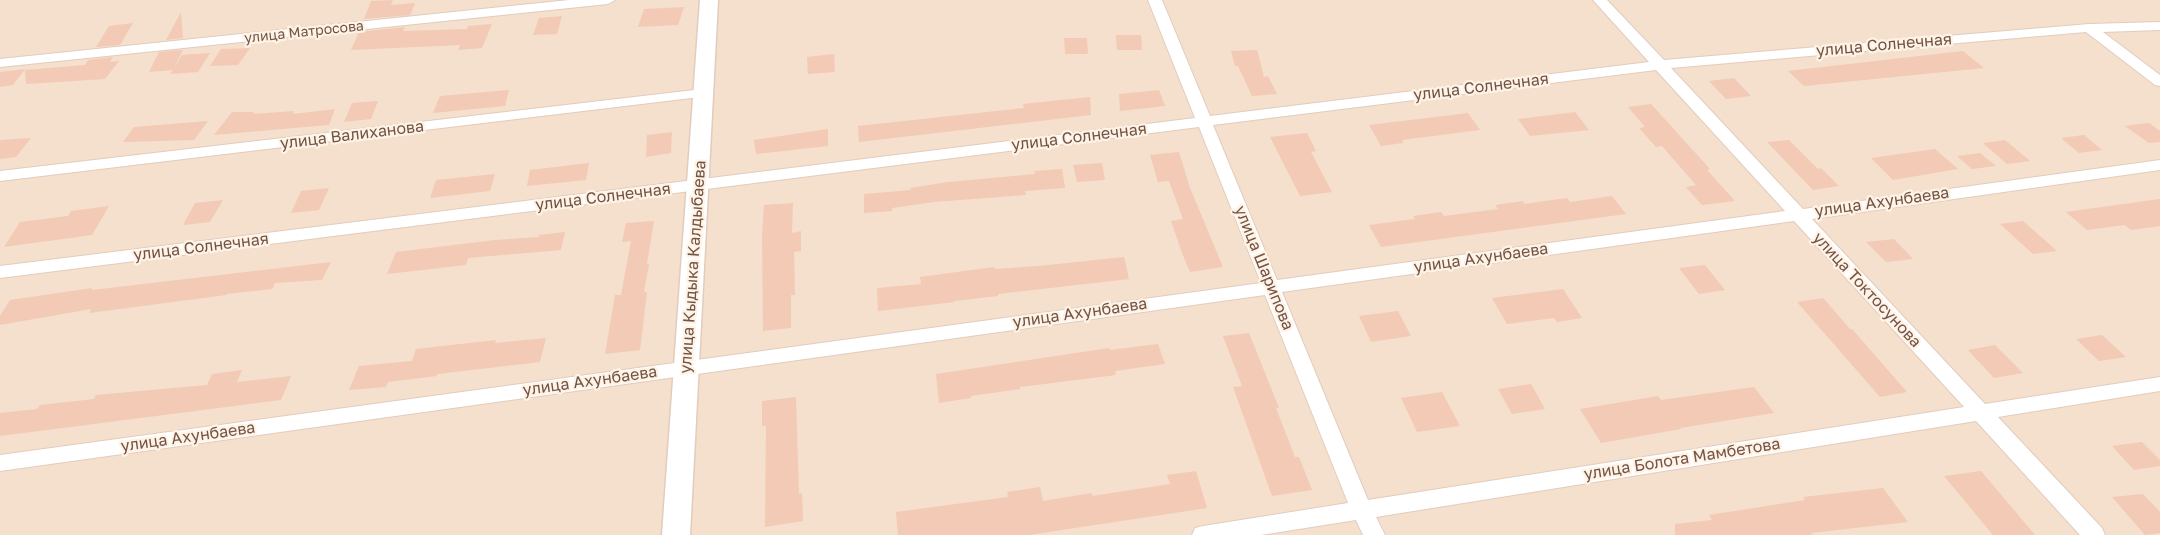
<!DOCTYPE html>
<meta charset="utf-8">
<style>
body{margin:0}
canvas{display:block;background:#fcefde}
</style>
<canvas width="2160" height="535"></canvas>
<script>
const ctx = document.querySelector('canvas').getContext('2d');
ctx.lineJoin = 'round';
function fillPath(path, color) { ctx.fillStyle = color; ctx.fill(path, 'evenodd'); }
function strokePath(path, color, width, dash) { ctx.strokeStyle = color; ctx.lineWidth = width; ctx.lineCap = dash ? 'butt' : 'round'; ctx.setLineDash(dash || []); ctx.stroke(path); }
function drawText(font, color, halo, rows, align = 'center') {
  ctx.font = font + ' "Golos Text",sans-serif'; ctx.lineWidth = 4.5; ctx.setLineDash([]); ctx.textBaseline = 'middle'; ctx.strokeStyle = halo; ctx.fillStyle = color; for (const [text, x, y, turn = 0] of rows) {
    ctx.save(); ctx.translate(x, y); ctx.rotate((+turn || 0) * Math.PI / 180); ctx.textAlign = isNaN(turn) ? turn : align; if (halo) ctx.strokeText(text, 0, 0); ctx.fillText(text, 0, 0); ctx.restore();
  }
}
const residential = new Path2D(`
 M0,0H2160V535H0Z`);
const building = new Path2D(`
 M393,0L391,5L415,3L410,15L364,19L371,1Z
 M684,7L678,25L638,27L644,9Z
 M181,12L183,38L166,40Z
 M562,16L557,34L533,35L539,18Z
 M133,23L120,45L96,47L109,26Z
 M492,24L482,48L458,50L460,45L351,50L359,32L405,27L403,31L467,29L468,26Z
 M1116,35H1141L1142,50H1117Z
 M1064,38H1087L1088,54H1065Z
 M250,48L238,65L210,66L221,49Z
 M183,50L174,68L182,55L210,53L198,72L170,74L173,70L149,72L159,52Z
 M1257,50L1264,77L1268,76L1277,94L1252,96L1238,66H1235L1231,51Z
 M1963,51L1984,68L1804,86L1788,71Z
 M834,54L835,72L808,74L807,57Z
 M113,57L110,62L119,61L105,79L26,84L25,70L85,65L88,60Z
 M25,69L13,85L0,87V72Z
 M1734,78L1751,96L1726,99L1709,81Z
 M509,90L505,106L433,113L440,96Z
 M1159,90L1165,106L1120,111L1119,94Z
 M1090,97L1091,115L859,142L858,126L1024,108L1023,104Z
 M378,101L371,119L344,122L352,103Z
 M1651,104L1710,169L1707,170L1735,201L1702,205L1686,187L1696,185L1662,146L1656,147L1639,128L1645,127L1628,107Z
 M335,109L329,125L214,135L232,112H254L253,114L294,111L293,114Z
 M1575,112L1589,130L1530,136L1518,119Z
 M1468,113L1480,130L1402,140L1403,143L1381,146L1369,125Z
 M208,121L194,140L123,142L134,127Z
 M2149,123L2160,131V142L2149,143L2125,126Z
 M828,129V146L756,154L754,140Z
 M672,132L671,153L646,157L647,135Z
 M1307,133L1316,151L1311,152L1332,192L1300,196L1270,137Z
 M2084,135L2102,150L2079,153L2061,138Z
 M31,138L16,157L0,159V140Z
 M1789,140L1818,169L1821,168L1839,186L1813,190L1767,142Z
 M2005,140L2030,161L2007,164L1983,143Z
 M1935,149L1958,169L1893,180L1871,158Z
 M1179,152L1190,188L1223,267L1190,272L1182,253L1171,221L1183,219L1169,181L1158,182L1150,155Z
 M1980,153L1996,166L1972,169L1957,156Z
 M589,163L586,180L527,186L530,170Z
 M1102,163L1105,180L1077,182L1073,165Z
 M1062,169L1065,188L1025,191L1026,195L934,202L892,208V211L864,213V194L911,190L910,188L948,182L1035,174L1034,171Z
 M495,174L490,191L430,198L436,180Z
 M329,188L319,210L291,213L301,191Z
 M1612,196L1626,214L1381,247L1369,225L1415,219L1413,216L1441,212L1444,216L1498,209L1495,205L1523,201L1524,204L1567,198L1570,202Z
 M2160,199V226L2131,230L2125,225L2087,230L2066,212Z
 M223,200L210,222L183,225L195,203Z
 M793,203L792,233L801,231V251L794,252L795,295H791V328L763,331L762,236L764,205Z
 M109,206L92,235L4,247L20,222L68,216L71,211Z
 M654,221L647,264H649L644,292H647L640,350L605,354L615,295H621L631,241L622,242L626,223Z
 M2023,221L2057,251L2033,254L2000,224Z
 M565,232L561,250L468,258L466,265L387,274L396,252L495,240L539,237V235Z
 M1894,239L1913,259L1886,262L1866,242Z
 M1124,257L1129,279L998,294V296L954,301L955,302L878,311L877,288L921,284L920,277L994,267V269L1039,266Z
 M331,262L322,280L275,283L272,289L226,294V295L89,313L91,309L0,325V316L10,300L92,288V290Z
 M1705,265L1725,290L1699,294L1679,268Z
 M1563,289L1582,318L1557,322L1554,318L1507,324L1492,298Z
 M1823,298L1850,329H1852L1907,392L1880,397L1797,302Z
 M1398,311L1411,336L1371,342L1359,316Z
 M1249,333L1279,408H1276L1295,457H1299L1312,490L1272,496L1233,387L1242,386L1223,336Z
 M2102,335L2126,357L2099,361L2076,339Z
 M546,338L540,362L437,374V376L388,382L386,387L349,390L359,366L412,361L416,349L496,340L495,343Z
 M1158,344L1165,364L1115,371L1116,375L1020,387V389L971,396V398L939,403L936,374L1109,348L1110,350Z
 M1995,345L2023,373L1994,378L1968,350Z
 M242,370L237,382L291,376L281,400L0,436V413L37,409L40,405L94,399L96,395L207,385L212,374Z
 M1531,384L1545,409L1512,414L1498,389Z
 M1754,387L1774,413L1680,428L1681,429L1601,443L1580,409L1658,396L1661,400Z
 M1442,392L1460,426L1417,432L1401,398Z
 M796,397L799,494L802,493L803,521L765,527L766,426H762V401Z
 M2142,442L2160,460V466L2134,470L2112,446Z
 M1196,471L1207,508L1029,535H898L896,512L1008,497L1007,492L1040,487L1043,501L1092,493V496L1170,484L1167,475Z
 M1981,471L2035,535H1993L1944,476Z
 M1883,488L1908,522L1811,533L1813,535H1675V524L1712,520L1709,515L1805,500L1803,497Z
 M2143,494L2160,512V533L2145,535L2112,497Z`);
const minor = new Path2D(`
 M569,0H615L608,4L0,67V59Z
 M1148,0H1162L1210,116L1649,62L1593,0H1607L1664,60L2089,24L2160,22V30L2103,32L2160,75V86L2155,85L2086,32L1671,68L1803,209L2160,160V170L1812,219L1985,404L2160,377V391L1998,417L2102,528L2105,535H2080L1976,421L1376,517L1385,535H1363L1356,520L1261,535H1192L1195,528L1203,526L1348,503L1265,295L0,471V455L1261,283L1199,127L0,278V266L1195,118ZM1656,70L1785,211L1277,280L1213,125ZM1794,221L1964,407L1368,500L1282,292Z
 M703,89L708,90L710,93L708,96L0,181V171Z`);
const tertiary = new Path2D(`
 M700,0H718L690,535H662Z`);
const farStreetnames = [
 ["улица Матросова",304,32,-6]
];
const streetNames = [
 ["улица Солнечная",1884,45,-5],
 ["улица Солнечная",1481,87,-7],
 ["улица Валиханова",352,135,-7],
 ["улица Солнечная",1079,137,-7],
 ["улица Солнечная",603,197,-7],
 ["улица Ахунбаева",1882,202,-8],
 ["улица Солнечная",201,247,-7],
 ["улица Ахунбаева",1481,258,-8],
 ["улица Кыдыка Калдыбаева",693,267,-86],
 ["улица Шарипова",1264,268,68],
 ["улица Токтосунова",1867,290,47],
 ["улица Ахунбаева",1080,313,-8],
 ["улица Ахунбаева",590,381,-8],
 ["улица Ахунбаева",188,437,-8],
 ["улица Болота Мамбетова",1682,459,-9]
];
fillPath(residential, '#f4e0cd');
fillPath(building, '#f2cab6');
strokePath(minor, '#e2ccbe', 2);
strokePath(tertiary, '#e2ccbe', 3);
fillPath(minor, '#fff');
fillPath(tertiary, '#fff');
drawText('14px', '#725347', '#fff3e5', farStreetnames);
drawText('16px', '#725347', '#fff3e5', streetNames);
</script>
